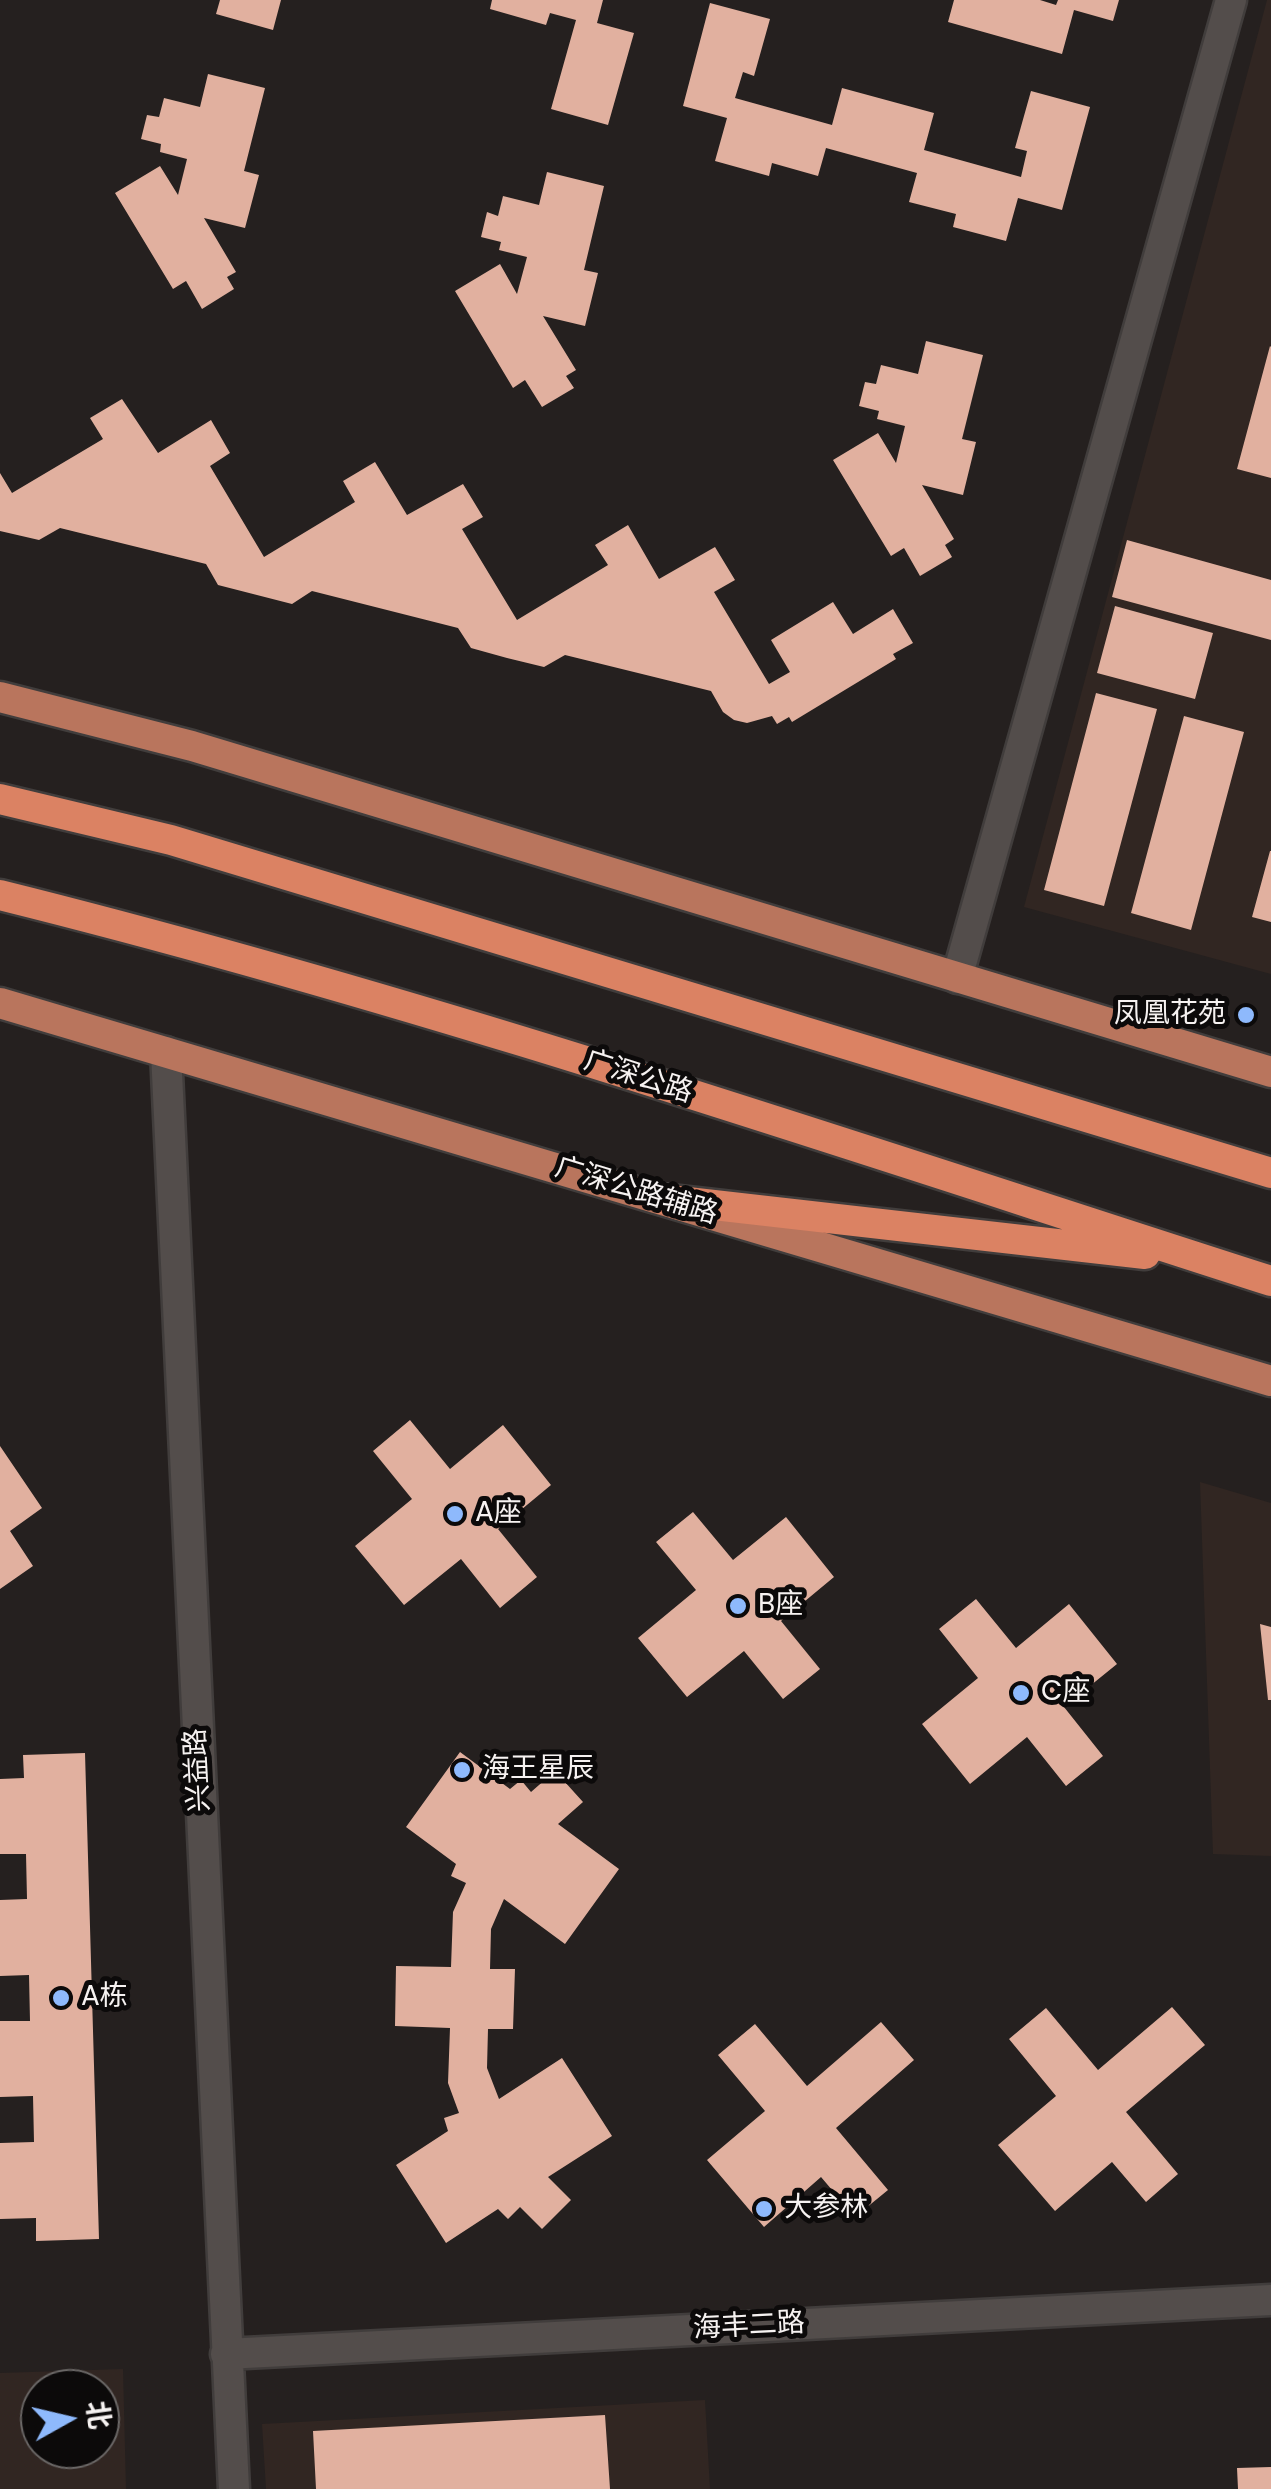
<!DOCTYPE html>
<meta charset="utf-8">
<style>
body{margin:0}
#map{position:relative;width:1271px;height:2489px;overflow:hidden;background:#25201f;font-family:Poppins,"Noto Sans SC",sans-serif}
canvas{display:block}
.north{position:absolute;left:20px;top:2369px;width:100px;height:100px;box-sizing:border-box;background:#0c0a0a;border:2px solid #6a6766;border-radius:50%;rotate:82deg;font-size:28px;font-weight:700;line-height:40px;text-align:center;color:#f6f2f1}
.north::after{content:'';display:block;margin:auto;width:35px;height:45px;background:#8eb9fc;clip-path:polygon(50% 0,100% 100%,50% 72%,0 100%)}
</style>
<div id="map">
<canvas width="1271" height="2489"></canvas>
<div class="north">北</div>
</div>
<script>
const ctx = document.querySelector('canvas').getContext('2d');
ctx.lineJoin = 'round';
function fillPath(path, color) { ctx.fillStyle = color; ctx.fill(path, 'evenodd'); }
function strokePath(path, color, width, dash) { ctx.strokeStyle = color; ctx.lineWidth = width; ctx.lineCap = dash ? 'butt' : 'round'; ctx.setLineDash(dash || []); ctx.stroke(path); }
function drawText(font, color, halo, rows, align = 'center') {
  ctx.font = font + ' Poppins,"Noto Sans SC",sans-serif'; ctx.lineWidth = 10; ctx.setLineDash([]); ctx.textBaseline = 'middle'; ctx.strokeStyle = halo; ctx.fillStyle = color; for (const [text, x, y, turn = 0] of rows) {
    ctx.save(); ctx.translate(x, y); ctx.rotate((+turn || 0) * Math.PI / 180); ctx.textAlign = isNaN(turn) ? turn : align; if (halo) ctx.strokeText(text, 0, 0); ctx.fillText(text, 0, 0); ctx.restore();
  }
}
const built = new Path2D(`
 M1267,0H1271V974L1024,907Z
 M1200,1482L1271,1503V1856L1213,1854Z
 M123,2369L126,2489H0V2373ZM40,2389H100V2449H40Z
 M705,2400L710,2489H266L262,2424Z`);
const building = new Path2D(`
 M220,0H281L273,30L216,14Z
 M492,0H603L597,23L634,33L608,125L551,109L576,20L550,13L546,25L490,9Z
 M954,0H1040L1056,5L1058,0H1119L1113,21L1074,10L1062,54L948,22Z
 M710,3L770,19L754,76L743,72L735,98L832,125L842,88L934,113L924,150L1021,177L1027,151L1015,148L1031,91L1090,107L1062,210L1018,198L1006,241L953,227L956,214L909,202L917,173L826,148L818,176L772,163L769,176L715,161L727,118L683,106Z
 M208,74L265,88L244,171L259,175L245,228L204,218L236,272L227,277L234,289L202,309L186,281L173,289L115,193L160,166L178,195L187,159L160,152L161,144L141,139L147,115L159,117L164,98L200,107Z
 M547,172L604,186L584,270L598,273L585,326L543,316L576,370L566,376L574,388L542,407L525,380L513,388L455,291L500,264L517,294L527,257L499,250L501,242L481,237L487,212L498,216L503,196L539,205Z
 M926,341L983,355L962,439L976,442L963,495L922,485L954,539L945,545L952,557L920,576L904,548L891,556L833,460L878,433L896,463L905,426L877,419L879,411L859,406L865,382L876,384L881,365L918,374Z
 M1270,346L1271,347V478L1237,469Z
 M122,399L158,453L211,420L230,453L210,466L264,557L355,502L343,481L375,462L407,515L463,484L483,517L462,529L517,620L608,565L595,545L628,525L659,579L715,547L735,580L714,592L769,684L790,672L771,640L833,602L853,634L893,609L913,643L893,654L896,659L792,722L789,717L777,724L772,716L747,723L734,720L723,712L711,691L565,655L544,667L507,658L471,648L458,628L312,591L292,604L218,585L206,564L60,528L39,540L0,531V473L12,493L103,439L90,418Z
 M1127,540L1271,580V640L1112,597Z
 M1115,606L1213,633L1195,699L1097,673Z
 M1096,693L1157,709L1104,906L1044,890Z
 M1184,716L1244,732L1191,930L1131,913Z
 M1270,851H1271V922L1252,917Z
 M410,1420L450,1469L503,1425L551,1485L498,1529L537,1577L500,1608L461,1559L404,1605L355,1546L412,1499L373,1451Z
 M0,1446L42,1508L10,1531L33,1566L0,1589Z
 M693,1512L733,1560L786,1517L834,1577L781,1621L820,1669L783,1699L744,1651L687,1697L638,1638L696,1590L656,1542Z
 M976,1599L1016,1648L1069,1604L1117,1664L1064,1707L1103,1756L1066,1786L1027,1737L970,1784L922,1724L978,1678L939,1629Z
 M1260,1624L1271,1627V1700H1268Z
 M460,1752L510,1789L521,1780L531,1792L555,1771L583,1802L558,1824L619,1869L565,1944L504,1899L491,1929L490,1969H515L513,2029H488L487,2068L499,2099L562,2058L612,2136L548,2177L571,2200L542,2229L520,2207L508,2219L498,2209L446,2243L396,2165L448,2131L444,2118L459,2113L448,2083L450,2028L395,2026L396,1966L451,1967L453,1912L466,1883L451,1876L456,1864L406,1827Z
 M85,1753L99,2239L36,2241V2218L0,2219V2143L34,2142L33,2096L0,2097V2021H30L29,1975L0,1976V1900L27,1899L26,1854H0V1779L24,1778L23,1755Z
 M1172,2007L1205,2045L1126,2112L1178,2174L1146,2202L1112,2162L1055,2211L998,2145L1056,2096L1009,2039L1046,2008L1098,2070Z
 M881,2022L914,2060L836,2128L888,2190L855,2217L821,2177L764,2227L707,2160L765,2111L718,2055L755,2024L807,2086Z
 M605,2415L610,2489H316L313,2431Z
 M1271,2467V2489H1238L1237,2468Z`);
const minor = new Path2D(`
 M957,978L1231,0
 M166,1052L234,2489
 M226,2354L1271,2300`);
const primary = new Path2D(`
 M0,697L192,746L1271,1072
 M0,1003L1271,1381`);
const trunk = new Path2D(`
 M0,799L171,840L1271,1173
 M0,895C430,1002 850,1146 1271,1281
 M661,1199L1145,1254`);
const markers = [
 [1246,1015,10,"#8eb9fc"],
 [455,1514,10,"#8eb9fc"],
 [738,1606,10,"#8eb9fc"],
 [1021,1693,10,"#8eb9fc"],
 [462,1770,10,"#8eb9fc"],
 [61,1998,10,"#8eb9fc"],
 [764,2209,10,"#8eb9fc"]
];
const poiNames = [
 ["凤凰花苑",1226,1015,"right"],
 ["A座",475,1514],
 ["B座",758,1606],
 ["C座",1041,1693],
 ["海王星辰",482,1770],
 ["A栋",81,1998],
 ["大参林",784,2209]
];
const streetNames = [
 ["广深公路",638,1078,18],
 ["广深公路辅路",636,1192,17],
 ["兴益路",199,1770,-93],
 ["海丰二路",749,2327,-3]
];
fillPath(built, '#312622');
fillPath(building, '#e1b09f');
strokePath(minor, '#413d3c', 35);
strokePath(primary, '#413d3c', 35);
strokePath(trunk, '#413d3c', 35);
strokePath(minor, '#534d4b', 30);
strokePath(primary, '#b9755d', 30);
strokePath(trunk, '#db8263', 30);
for (const [x, y, r, color] of markers) { const dot = new Path2D(); dot.arc(x, y, r, 0, 2 * Math.PI); ctx.fillStyle = color; ctx.fill(dot); strokePath(dot, '#0c0a0a', 4); }
drawText('28px', '#f6f2f1', '#0c0a0a', poiNames, 'left');
drawText('28px', '#f6f2f1', '#0c0a0a', streetNames);
</script>
